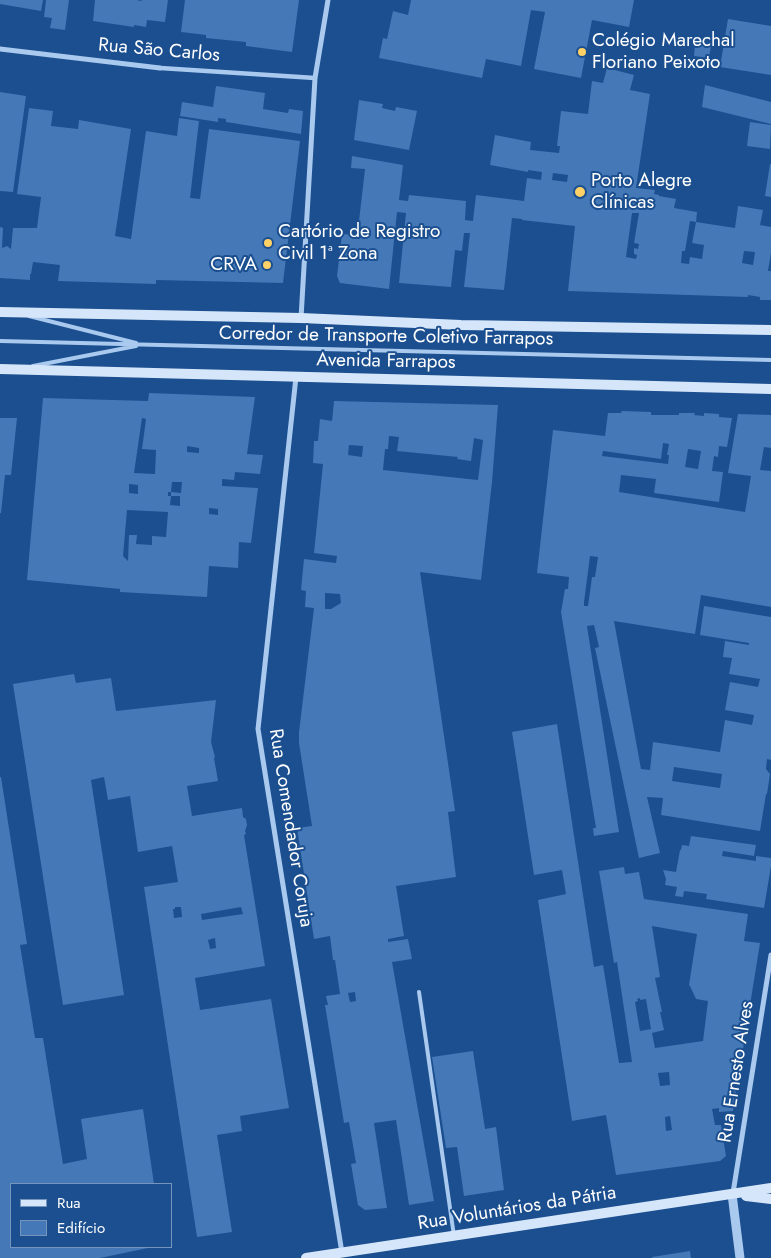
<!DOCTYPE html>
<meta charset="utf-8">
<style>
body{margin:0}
#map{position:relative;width:771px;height:1258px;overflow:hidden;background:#1b4f8f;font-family:Jost,sans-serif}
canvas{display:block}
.legend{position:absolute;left:10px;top:1183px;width:162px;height:65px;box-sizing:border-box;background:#1b4f8f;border:1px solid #7695bc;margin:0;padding:6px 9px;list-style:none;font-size:15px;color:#fff}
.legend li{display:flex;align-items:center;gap:10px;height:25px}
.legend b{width:25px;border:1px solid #7695bc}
</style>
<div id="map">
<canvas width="771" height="1258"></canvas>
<ul class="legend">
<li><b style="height:6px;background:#d6e6fa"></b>Rua</li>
<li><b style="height:14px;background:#4478b7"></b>Edifício</li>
</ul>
</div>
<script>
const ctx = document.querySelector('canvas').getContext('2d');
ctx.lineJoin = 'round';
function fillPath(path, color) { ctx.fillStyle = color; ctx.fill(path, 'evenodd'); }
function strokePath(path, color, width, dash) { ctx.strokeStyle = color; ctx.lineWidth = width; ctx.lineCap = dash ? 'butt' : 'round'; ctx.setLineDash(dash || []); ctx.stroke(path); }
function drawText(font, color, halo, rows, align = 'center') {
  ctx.font = font + ' Jost,sans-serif'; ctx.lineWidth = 4; ctx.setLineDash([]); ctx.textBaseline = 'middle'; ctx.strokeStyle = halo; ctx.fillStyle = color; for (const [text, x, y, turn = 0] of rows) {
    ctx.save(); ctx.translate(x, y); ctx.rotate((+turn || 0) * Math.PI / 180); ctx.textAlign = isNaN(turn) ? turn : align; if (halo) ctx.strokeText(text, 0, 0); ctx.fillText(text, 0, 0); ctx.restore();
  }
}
const building = new Path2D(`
 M0,0H43L41,11L0,4Z
 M46,0H69L65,30L50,28L52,18L44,17Z
 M95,0H137L141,1L142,0H168L165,22L147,20L146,27L134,25V27L93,21Z
 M185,0H299L292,52L246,46V42L206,38V35L181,32Z
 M411,0H634L629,27L592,20L581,78L534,69L545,12L531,10L521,66L486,59L482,78L379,58L383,38L387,39L393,11L408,15Z
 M728,19L771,26V75L720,67Z
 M695,44L711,46L709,58L694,56Z
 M607,68L634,75L630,90L650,94L636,188L655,190L654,194L659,195V196L676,199L674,208L697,212L696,222L690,221L685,251H682L681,263L689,264L690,257L702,259L704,245L692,243L696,222L735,228L738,206L763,210L760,225L771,227V253L768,271H771V300H760V297L748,295V297L568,291L575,226L522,220V219L512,218L504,290L464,287L470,233H464L462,251L455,250L451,287L399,283L406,213L397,212L389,289L340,283L339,281L337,276L342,234L356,235L357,221H359L365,169L351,168L352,156L403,165L399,200L408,201L409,195L466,201L465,220L473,221L476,195L524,201L527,178L541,180L542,172L528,170V172L490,165L495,135L531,142L530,150L559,153L560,146H557L561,111L588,114L592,81L603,83ZM553,173L568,175L567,182L552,180ZM632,213H639L634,243L639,244L638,249L634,248V254L637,255L636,259L626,257ZM744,251L755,252L753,265L742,263Z
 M705,85L771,102V124L702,107Z
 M216,86L265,93L263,109L288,113L289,109L303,111L301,134L226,122V119L218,118V122L180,116L182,102L213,107Z
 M0,92L26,96L13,192L0,191Z
 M359,100L383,104L382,108L395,111L396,107L417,111L409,150L354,140Z
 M29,108L53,111L51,126L78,129L79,120L131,129L115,236L131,239L146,131L177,136L179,118L199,121L190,198L200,199L209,129L300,141L283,283L156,280V284L58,281L60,265L33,262L31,274H30V280L0,278V227L3,228L2,248L7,246L11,249L13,228H37L41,197L17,194Z
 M750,122L771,125L770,149L747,146Z
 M770,164H771V197L765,196Z
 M149,393L255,397L247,454L263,455L260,474L235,472L234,480L222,479V486L258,488L251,543L239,542L238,568L209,566L207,597L120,592V589L27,580L43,398L148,401ZM142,418L146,419L142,449L156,450L155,474L134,473ZM187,446L199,448V453L187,452ZM172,482H182L181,493L171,492ZM129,484L138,485V494L129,493ZM168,492H171V496H180V506L170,505L171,496H168ZM209,508L218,509V515L209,514ZM127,510L168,512L166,537L152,536V545L136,544L137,535H129L128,561L123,556Z
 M334,401L498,405L492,482L481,580L420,572L455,811L448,812L456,877L396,886L404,936L388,939V942L408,939L412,959L392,962L434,1201L409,1205L396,1120L374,1123L387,1208L365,1210L358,1205L351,1164L356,1163L349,1122L344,1123L325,1005H328L326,996L340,994L335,960H333L330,936L314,939L297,828L312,826L299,743V732L314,608L305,607L306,591L301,590L304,559L336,563L337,556L314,553L323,464L313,463L314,441H318L320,419L332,421ZM389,436L399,437L397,451L458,457L457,459L471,461L474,438L483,440L478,480L383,470L385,449H388ZM349,445L363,446L362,457L348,455ZM325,593L340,594L341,603L331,609H325ZM355,992L356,1001L350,1002L348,993Z
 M622,411L651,412V415H679V413H695L694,415L704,416V413L719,414V417L732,418L727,447L719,446L718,457L714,456L712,471L723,472L719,502L654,493L656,479L621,475L619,492L745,512L751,476L728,473L738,414L771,415V448L764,447L760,470L771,471V607L701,595L695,634L614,621L641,769L650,770L653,742L720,752L725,720L752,725L754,715L725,710L730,682L758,687L760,679L729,674L732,658L723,657L725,641L749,645V643L700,635L704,606L771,617V760L767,759L766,769L770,774L767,794H766L760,831L661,815L663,798L647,797L660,853L639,858L595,648L599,647L594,625L587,626L619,832L594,836L593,828H596L561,612L565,589H568L569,577L537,573L553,430L605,436L608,413H621ZM663,443L669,444L667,455H669L668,464L602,456L603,451L661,459ZM688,449L701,451L698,469L685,467ZM590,556L598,557L595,577H592L588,606H584V602ZM674,767L722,774L720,788L672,781Z
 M0,418H17L11,475H5L1,513H0Z
 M74,674L76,683L111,678L116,711L216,700L211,742L215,757L214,758L218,781L187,786L192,816L242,808L243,817L246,819L247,825L245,831L246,834L244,835L265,966L195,978L200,1010L271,999L289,1108L240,1116L242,1131L217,1135L232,1232L197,1237L144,887L178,882L172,846L138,852L130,796L108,800L104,777L91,780L124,995L63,1005L13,684ZM175,907H181L182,917L174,918L173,909H175ZM241,907L243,914L202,920L201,914ZM215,938L216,948L210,949L208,940Z
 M557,724L594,967L603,965L619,1063L632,1062L617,962L614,963L599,871L624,867L625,874L639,872L644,899L748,914L744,941L760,943L733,1111L719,1112V1108L712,1109L715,1125H721L726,1156L720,1161L616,1175L606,1115L572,1121L538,900L566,894L562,870L534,875L512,732ZM652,926L697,934L689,985L690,986L696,999L708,1001L703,1041L655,1048L652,1033L664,1030L660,1012H662L655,978L660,977ZM640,998V1000L646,999L651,1029L640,1031L635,1002L638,1001L637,999ZM669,1072L670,1085L660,1086L658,1073ZM670,1116L672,1130L666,1131L665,1117Z
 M0,777H1L27,944L20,945L35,1038H43L63,1164L87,1159L81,1119L143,1109L154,1184H11V1247L148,1248L100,1258H0Z
 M691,836L756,845L754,856L723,851L722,856L756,861V856L771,858V866L764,908L706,899L707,894L684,891L683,897L675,896L677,887L665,885L666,879L663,870L676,872L680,850H681L682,845L689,846Z
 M473,1051L485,1129L496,1127L504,1190L464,1196L457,1147L446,1148L432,1057Z
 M690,1251L691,1258H652V1257Z`);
const service = new Path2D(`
 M29,316L136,343
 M0,341L483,353L771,360
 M33,366L136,346
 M419,992L454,1236`);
const pedestrian = new Path2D(`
 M160,68L315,78`);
const minor = new Path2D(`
 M0,49L160,68
 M301,318L315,78L328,0
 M296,377L258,729L342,1253
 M733,1193L771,955`);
const tertiary = new Path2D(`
 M732,1194L740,1258`);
const secondary = new Path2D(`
 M0,312L301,318L461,325L771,330
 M0,369L771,389
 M746,1196L771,1199
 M306,1258L771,1188`);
const markers = [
 [582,52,5,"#ffd166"],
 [580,192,6,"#ffd166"],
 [268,243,5,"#ffd166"],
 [267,265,5,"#ffd166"]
];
const poiNames = [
 ["Colégio Marechal",592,41],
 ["Floriano Peixoto",592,63],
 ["Porto Alegre",591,181],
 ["Clínicas",591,203],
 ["Cartório de Registro",278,232],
 ["Civil 1ª Zona",278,254],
 ["CRVA",257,265,"right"]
];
const streetNames = [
 ["Rua São Carlos",159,51,5],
 ["Corredor de Transporte Coletivo Farrapos",386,337,1],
 ["Avenida Farrapos",386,362,1],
 ["Rua Comendador Coruja",290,828,81],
 ["Rua Ernesto Alves",737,1072,-81],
 ["Rua Voluntários da Pátria",517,1209,-9]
];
fillPath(building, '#4478b7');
strokePath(service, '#a9c9ee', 4);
strokePath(pedestrian, '#a9c9ee', 4.5);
strokePath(minor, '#a9c9ee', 5);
strokePath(tertiary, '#a9c9ee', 9);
strokePath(secondary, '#d6e6fa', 10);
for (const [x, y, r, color] of markers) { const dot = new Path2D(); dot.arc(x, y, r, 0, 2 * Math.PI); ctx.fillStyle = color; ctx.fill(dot); strokePath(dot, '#1b4f8f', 2); }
drawText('19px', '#fff', '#1b4f8f', poiNames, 'left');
drawText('19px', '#fff', '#1b4f8f', streetNames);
</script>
